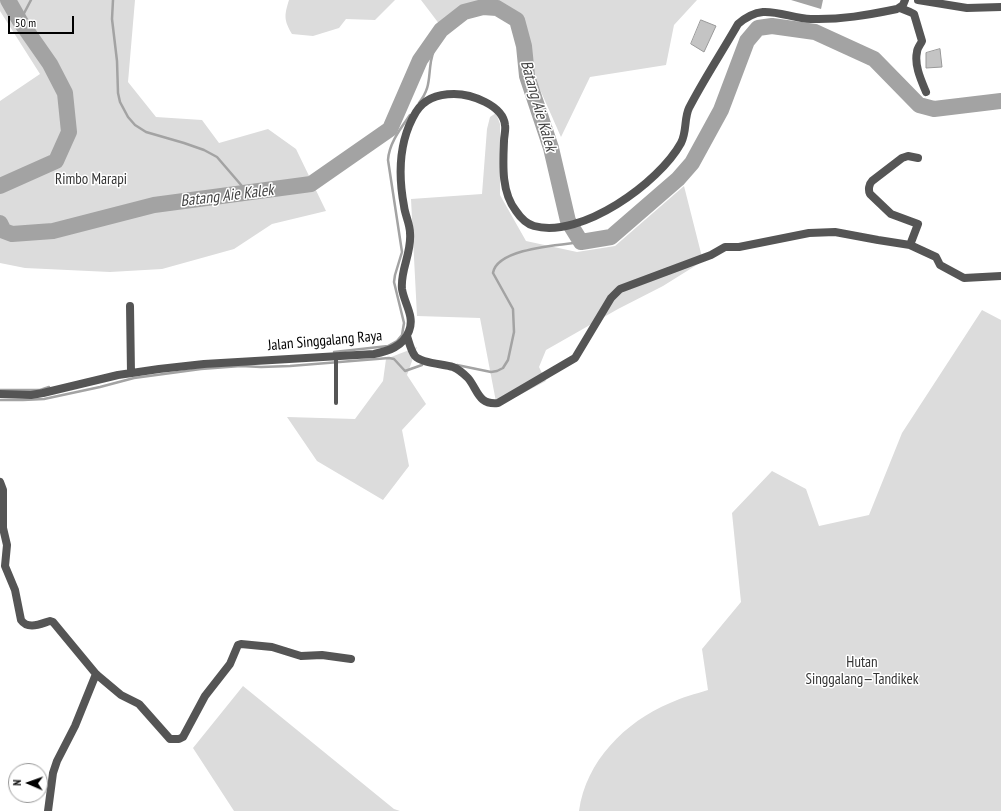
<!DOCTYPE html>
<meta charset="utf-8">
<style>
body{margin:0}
#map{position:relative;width:1001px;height:811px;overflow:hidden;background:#fff;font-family:"PT Sans Narrow",sans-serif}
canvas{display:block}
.north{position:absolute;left:8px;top:763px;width:40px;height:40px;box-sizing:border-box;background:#fff;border:1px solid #999;border-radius:50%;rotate:272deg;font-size:11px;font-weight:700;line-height:16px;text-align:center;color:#000}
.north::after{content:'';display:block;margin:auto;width:14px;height:18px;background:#000;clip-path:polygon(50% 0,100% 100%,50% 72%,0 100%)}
.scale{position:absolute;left:8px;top:16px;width:66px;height:18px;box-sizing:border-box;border:2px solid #000;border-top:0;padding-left:5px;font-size:12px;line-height:14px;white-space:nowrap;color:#000;-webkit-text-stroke:3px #fff;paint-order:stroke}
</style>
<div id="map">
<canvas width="1001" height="811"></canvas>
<div class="north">N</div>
<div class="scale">50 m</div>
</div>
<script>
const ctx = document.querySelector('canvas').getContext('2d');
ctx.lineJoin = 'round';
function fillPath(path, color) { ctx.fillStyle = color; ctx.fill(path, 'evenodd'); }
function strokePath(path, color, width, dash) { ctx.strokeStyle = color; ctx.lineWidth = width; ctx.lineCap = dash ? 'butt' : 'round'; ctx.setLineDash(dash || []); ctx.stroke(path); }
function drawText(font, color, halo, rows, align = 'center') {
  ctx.font = font + ' "PT Sans Narrow",sans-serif'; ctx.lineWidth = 3; ctx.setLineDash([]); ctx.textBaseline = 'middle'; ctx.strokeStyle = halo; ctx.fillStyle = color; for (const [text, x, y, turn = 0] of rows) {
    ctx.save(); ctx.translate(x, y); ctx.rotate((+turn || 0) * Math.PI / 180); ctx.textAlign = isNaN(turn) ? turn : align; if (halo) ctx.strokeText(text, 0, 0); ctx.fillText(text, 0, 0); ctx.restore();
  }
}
const green = new Path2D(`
 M0,0H135L128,82L156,117L202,120L219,143L268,129L296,149L326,211L272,224L234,249L162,269L110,272L25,268L0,263V101L40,74L0,11Z
 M289,0H395L375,20L346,19L339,28L313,36L292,34C284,20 284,16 289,0Z
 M421,0H697L674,25L666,65L590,77L561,137L530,67L517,16C490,0 462,4 440,25Z
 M496,113L500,124V195L526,241L577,252L615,246L684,186L703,261L663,286L618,309L546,350L539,367L546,381L497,407L480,318L417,316L411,199L482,194L487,129L490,117Z
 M982,310L1001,320V811H579C586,761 625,722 670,703C683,697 695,694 708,690L702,649L741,602L732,513L772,471L806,489L819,526L869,515L902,433Z
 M417,347L407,375L426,404L402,430L409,466L383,500L317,461L287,417L355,419L383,381L386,359Z
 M243,686L394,809L400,811H234L193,748Z`);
const water = new Path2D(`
 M791,0H823L821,9Z`);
const stream = new Path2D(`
 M113,0L112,19L117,61L118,93L120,102L128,117L135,125L146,132L184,143L204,150L217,157L248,193
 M20,21L31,0
 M419,103C431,87 428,79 431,61C433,51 437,40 441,30
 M334,352L388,346L397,341L402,335L404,323L394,282L395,275L402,252L388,160C389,143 401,128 410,115
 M457,365L491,372L497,371L503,368L508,360L514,332L513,309L493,273C497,248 561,245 581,242
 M0,390H40L49,387
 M0,400H23L44,399L100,387L134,378L201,369L241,366L261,367L290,366L389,358L394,359L405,371L422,365`);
const river = new Path2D(`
 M0,186L56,161L69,132L65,93L50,64L20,21L8,0
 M0,223L4,231L12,234L53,231L154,205L311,184L390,129L420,60L441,30L464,12L483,7L497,8L517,20L524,46L527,76L551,148L568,221L581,242L611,237L678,179L692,163L721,110L747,41L758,28L772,26L815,32L874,59L919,105L934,109L1001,101`);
const building = new Path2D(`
 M701,20L716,26L704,52L691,44Z
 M940,49L942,67L926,68V53Z`);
const lane = new Path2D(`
 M336,356V403`);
const street = new Path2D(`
 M918,0L967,8L1001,7
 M900,8L910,12L914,14L922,41C921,44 917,48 917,52C914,65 921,80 926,92
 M910,245L918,224L891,214L870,194C868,190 869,184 872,181L902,158L908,156L918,158
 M130,306L131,373
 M407,336C409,342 411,351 415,356C421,363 443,364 453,367C458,369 464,374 468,378C478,390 478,405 498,403L575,358L611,298L620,289L711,255L725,247H739L809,233L835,232L878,240L910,245L936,257L940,265L964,278L1001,276
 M0,394L31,395L43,393L118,375L159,369L204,364L374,354C388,351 403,347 409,331C415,316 404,303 402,289C400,270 412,253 410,233C410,224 405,215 404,206C398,174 399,140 416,112C424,99 438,94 454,94C471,94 503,105 505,125C506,130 504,136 504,141C503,164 501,192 516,211C520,217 527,224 534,226C581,239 659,183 681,143C687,132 684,118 689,108C704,79 722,52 738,24C746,17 753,13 763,12C779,11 795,19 811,19C840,20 868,15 897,9L903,5L905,0
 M0,482L3,490V528L7,545L5,566L15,590L21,620C28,630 40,624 50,621L53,622L96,674L121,695L139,704L170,739H179L183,737L205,696L230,664L238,645L241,644L272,647L301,656L322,655L351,659
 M48,811L53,773L57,761L75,726L96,674`);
const parkNames = [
 ["Rimbo Marapi",91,180],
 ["Hutan",862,663],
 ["Singgalang—Tandikek",862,680]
];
const streetNames = [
 ["Jalan Singgalang Raya",325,341,-5]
];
const waterNames = [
 ["Batang Aie Kalek",538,106,74],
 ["Batang Aie Kalek",227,196,-7]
];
fillPath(green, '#dcdcdc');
fillPath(water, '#a3a3a3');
strokePath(stream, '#a3a3a3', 2.5);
strokePath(river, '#a3a3a3', 16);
fillPath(building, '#c4c4c4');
strokePath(building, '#999', 1);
strokePath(lane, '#555', 4);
strokePath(street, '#555', 8);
drawText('15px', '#333', '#fff', parkNames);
drawText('15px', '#000', '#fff', streetNames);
drawText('italic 16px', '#444', '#fff', waterNames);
</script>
